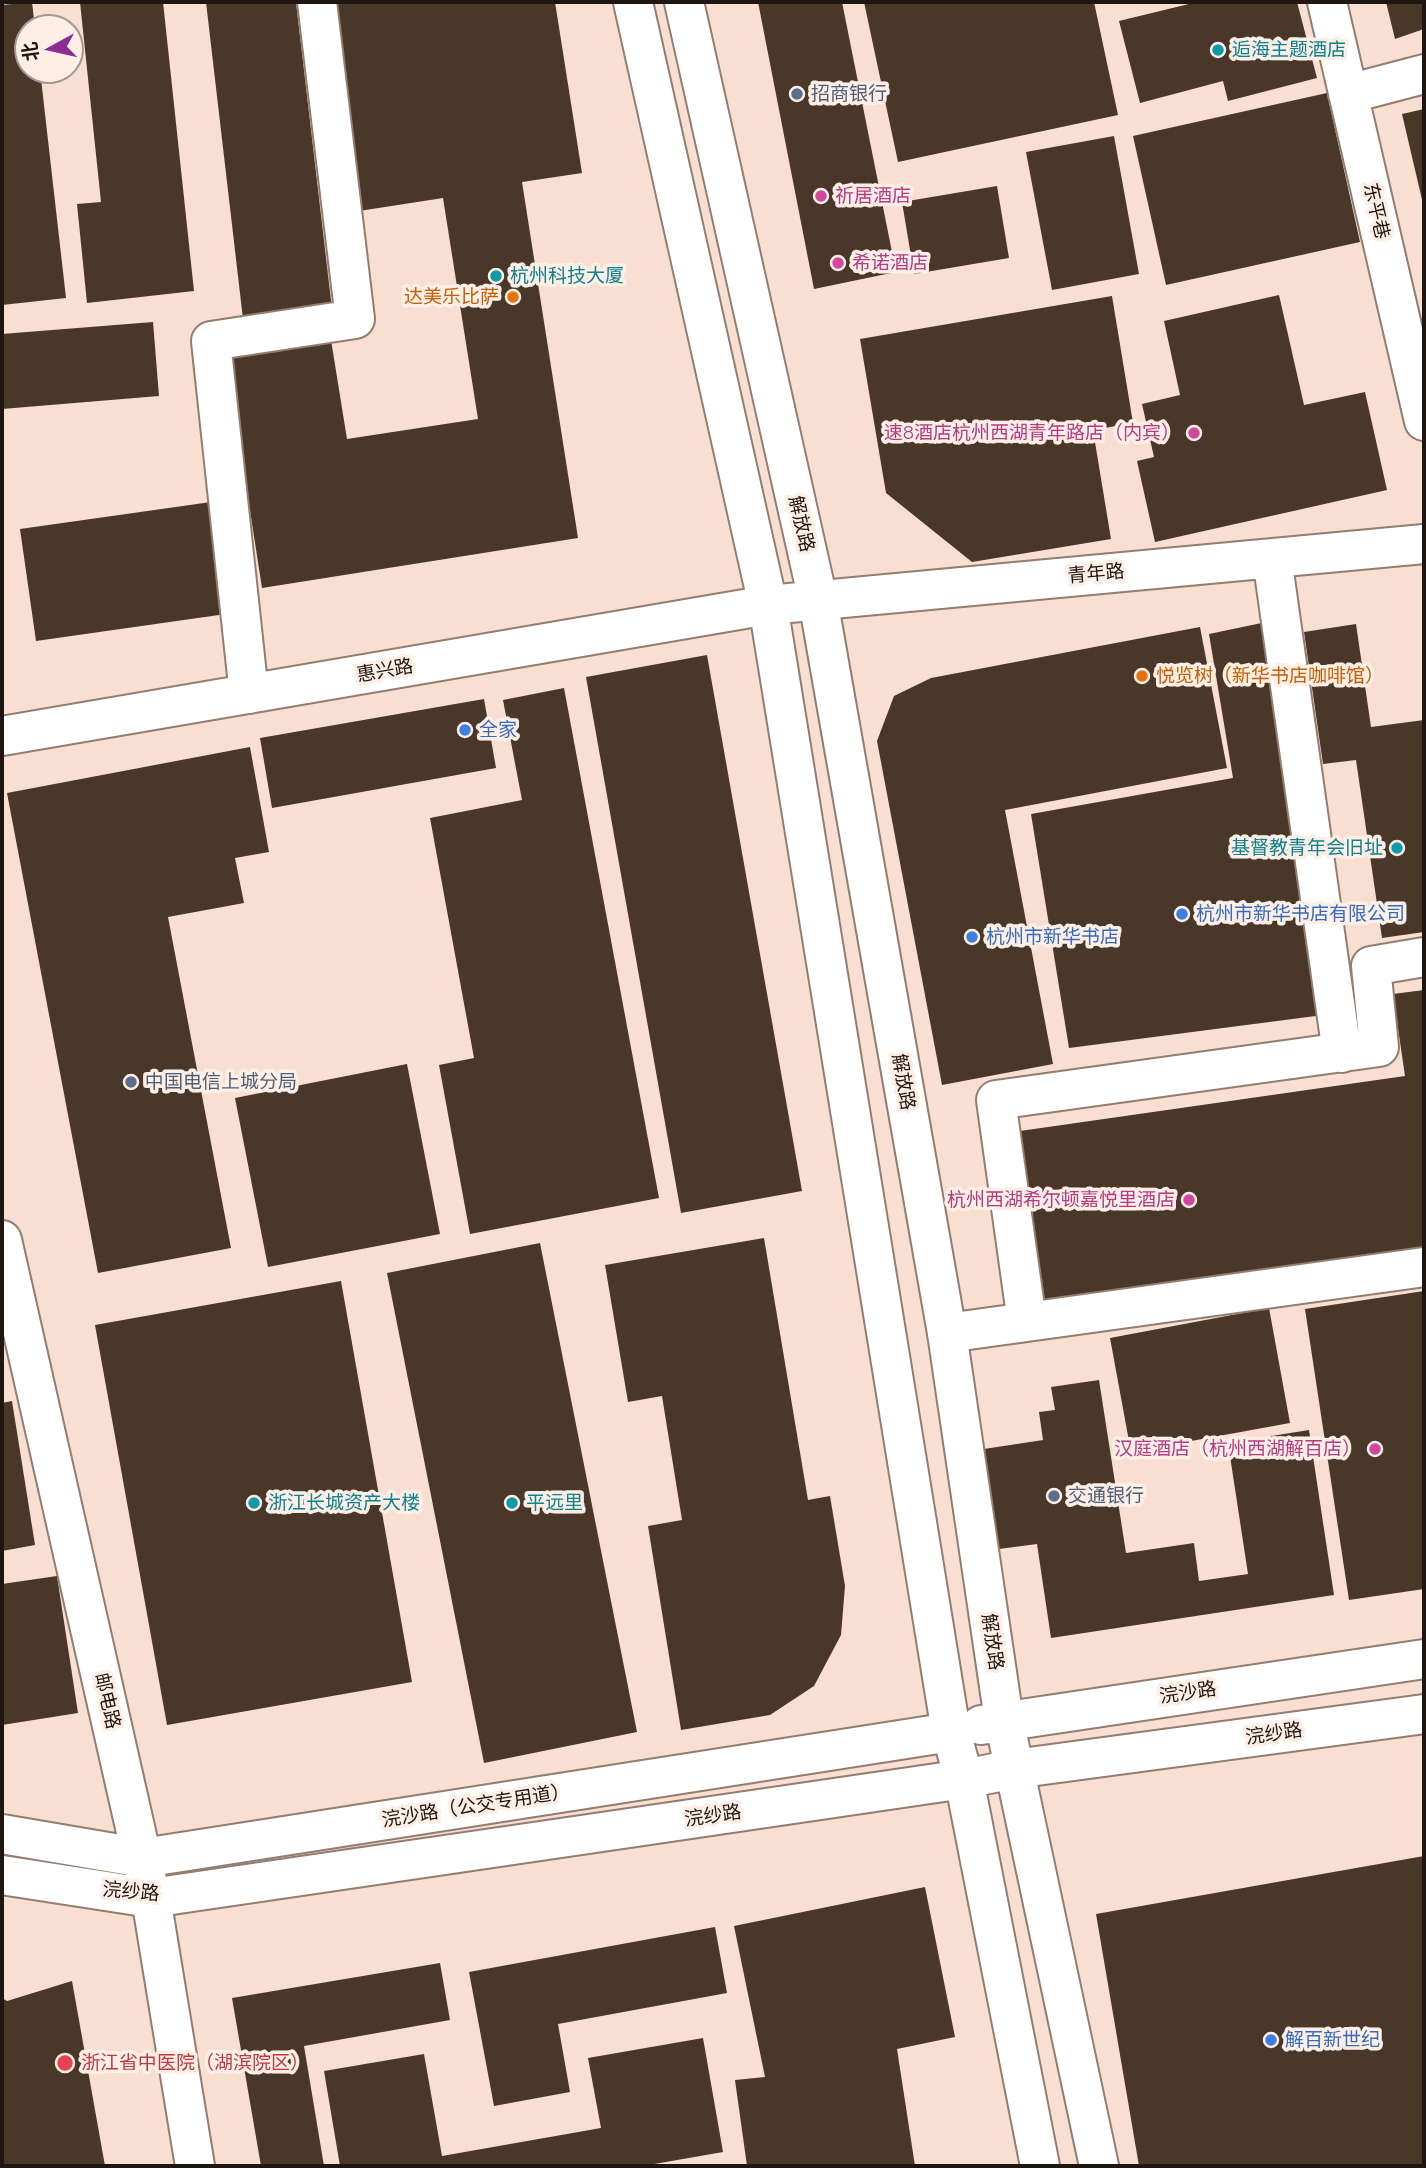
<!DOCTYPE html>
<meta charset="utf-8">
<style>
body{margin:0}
#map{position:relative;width:1426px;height:2168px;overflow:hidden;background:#f8dfd2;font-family:Raleway,"Noto Sans SC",sans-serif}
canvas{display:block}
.frame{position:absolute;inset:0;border:4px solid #1f1612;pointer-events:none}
.north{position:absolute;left:14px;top:14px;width:70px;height:70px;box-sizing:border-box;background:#feefe6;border:2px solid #a59891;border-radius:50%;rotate:262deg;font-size:19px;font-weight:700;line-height:28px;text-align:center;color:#1f1612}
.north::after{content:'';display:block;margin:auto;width:24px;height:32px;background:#8c2c95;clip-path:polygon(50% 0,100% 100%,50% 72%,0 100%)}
</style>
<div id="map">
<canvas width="1426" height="2168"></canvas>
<div class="frame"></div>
<div class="north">北</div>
</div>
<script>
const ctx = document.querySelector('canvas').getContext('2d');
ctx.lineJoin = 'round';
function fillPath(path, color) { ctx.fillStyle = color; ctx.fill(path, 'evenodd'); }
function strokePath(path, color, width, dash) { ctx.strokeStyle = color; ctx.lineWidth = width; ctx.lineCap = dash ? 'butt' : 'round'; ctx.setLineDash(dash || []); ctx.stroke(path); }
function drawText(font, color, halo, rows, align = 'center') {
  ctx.font = font + ' Raleway,"Noto Sans SC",sans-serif'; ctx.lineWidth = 7; ctx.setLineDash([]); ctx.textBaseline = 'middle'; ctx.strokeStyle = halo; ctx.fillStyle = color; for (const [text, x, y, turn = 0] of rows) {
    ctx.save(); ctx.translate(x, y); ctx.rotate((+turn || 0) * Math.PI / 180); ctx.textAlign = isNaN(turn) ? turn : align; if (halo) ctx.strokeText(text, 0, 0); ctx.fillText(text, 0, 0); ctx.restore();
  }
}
const building = new Path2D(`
 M32,2L35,28H28V70H40L66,298L2,305V5Z
 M80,2H163L194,291L87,303L77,204L101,202Z
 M206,2H296L332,309L243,319Z
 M326,2H555L582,173L522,182L578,538L262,588L226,356L331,340L347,439L478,419L443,198L359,211Z
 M758,2H842L896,272L814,289Z
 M864,2H1094L1118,115L898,162Z
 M1197,2H1297L1317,78L1228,101L1223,81L1140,103L1119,21Z
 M1386,2H1424V29L1395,39Z
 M1327,93L1360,242L1166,285L1133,136Z
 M1424,109V204H1423L1402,114Z
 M1114,136L1139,274L1052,290L1026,152Z
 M997,186L1009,258L914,274L902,202Z
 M1279,295L1304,405L1365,392L1387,490L1155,542L1137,461L1154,457L1142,404L1180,395L1164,321Z
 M1112,296L1133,423L1093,430L1111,539L972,562L886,493L860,339Z
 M153,322L159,396L2,409V334Z
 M211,502L226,614L36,641L20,529Z
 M1276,620L1331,1014L1069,1048L1031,814L1233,778L1209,634Z
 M1356,624L1371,727L1424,720V932L1382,938L1356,760L1323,764L1304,632Z
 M1200,627L1227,768L1005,810L1053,1064L942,1085L877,741L894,696L931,678Z
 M707,655L802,1191L681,1213L586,677Z
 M564,688L659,1198L470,1234L439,1065L474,1058L430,818L522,800L503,700Z
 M484,699L496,768L272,808L260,738Z
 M250,747L269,852L235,858L244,903L168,917L231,1248L98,1273L7,793Z
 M1424,990V1249L1045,1303L1020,1131L1405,1076L1393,994Z
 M407,1064L440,1234L268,1267L235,1098Z
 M764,1238L808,1500L830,1496L845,1586L841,1635L814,1686L770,1715L681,1730L648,1526L682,1520L662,1396L628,1402L605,1265Z
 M540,1243L637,1732L484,1763L387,1273Z
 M341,1281L412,1682L167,1725L95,1325Z
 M1424,1291V1589L1349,1600L1305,1309Z
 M1269,1308L1290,1423L1131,1452L1110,1338Z
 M1099,1380L1126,1553L1194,1543L1199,1581L1248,1574L1228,1443L1309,1430L1334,1595L1051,1638L1037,1544L999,1549L984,1449L1043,1440L1039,1412L1055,1410L1051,1387Z
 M12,1401L35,1545L2,1551V1403Z
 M57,1576L78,1713L2,1725V1584Z
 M1424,1856V2166H1139L1096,1914Z
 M925,1887L955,2037L897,2049L915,2166H747L735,2080L765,2077L734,1926Z
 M715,1927L727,1993L558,2024L570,2092L494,2106L469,1972Z
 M440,1963L450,2020L304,2046L324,2166H261L232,1998Z
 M72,1981L105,2166H2V1998L7,2001Z
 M703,2038L723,2152L643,2166H340L324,2071L424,2054L442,2156L601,2128L588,2058Z`);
const minor = new Path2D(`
 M1327,2L1424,421
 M1348,94L1424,74
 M1272,558L1342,1053
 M249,694L211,341L355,319L317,2
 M2,736L768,605L1424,544
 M2,1240L151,1898L195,2166
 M1027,1322L996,1100L1379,1047L1371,966L1424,957
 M947,1333L1424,1267
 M2,1834L143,1858L951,1732`);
const major = new Path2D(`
 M633,2L768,605L951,1732L964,1779L1040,2166
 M684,2L818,600L947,1333L1004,1720L1099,2166
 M981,1725L1424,1659
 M2,1875L151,1898L964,1779L1014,1769L1424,1714`);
const markers = [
 [1218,50,7,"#0f9aa8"],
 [797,94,7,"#5c6f8a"],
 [821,196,7,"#d1479c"],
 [838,263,7,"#d1479c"],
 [496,276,7,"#0f9aa8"],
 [513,297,7,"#e8710a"],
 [1194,433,7,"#d1479c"],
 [1142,676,7,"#e8710a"],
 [465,730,7,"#3f7fe0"],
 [1397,848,7,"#0f9aa8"],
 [1182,914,7,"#3f7fe0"],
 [972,937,7,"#3f7fe0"],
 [131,1082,7,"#5c6f8a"],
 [1189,1200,7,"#d1479c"],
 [1375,1449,7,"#d1479c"],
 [1054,1496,7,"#5c6f8a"],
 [254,1503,7,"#0f9aa8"],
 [512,1503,7,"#0f9aa8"],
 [1271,2040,7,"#3f7fe0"],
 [65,2063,9,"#e0444e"]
];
const cultureNames = [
 ["逅海主题酒店",1232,50],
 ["杭州科技大厦",510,276],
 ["基督教青年会旧址",1383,848,"right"],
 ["浙江长城资产大楼",268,1503],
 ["平远里",526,1503]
];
const serviceNames = [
 ["招商银行",811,94],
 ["中国电信上城分局",145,1082],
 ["交通银行",1068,1496]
];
const hotelNames = [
 ["祈居酒店",835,196,"left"],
 ["希诺酒店",852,263,"left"],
 ["速8酒店杭州西湖青年路店（内宾）",1180,433],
 ["杭州西湖希尔顿嘉悦里酒店",1175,1200],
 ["汉庭酒店（杭州西湖解百店）",1361,1449]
];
const streetNames = [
 ["东平巷",1376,211,77],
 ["解放路",801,524,77],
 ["青年路",1096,574,-5],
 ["惠兴路",385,671,-10],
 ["解放路",903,1082,80],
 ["解放路",992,1642,82],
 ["浣沙路",1188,1693,-8],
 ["邮电路",107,1701,77],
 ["浣纱路",1274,1734,-8],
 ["浣沙路（公交专用道）",476,1806,-9],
 ["浣纱路",713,1816,-8],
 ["浣纱路",131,1892,5]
];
const foodNames = [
 ["达美乐比萨",499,297],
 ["悦览树（新华书店咖啡馆）",1156,676,"left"]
];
const shopNames = [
 ["全家",479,730],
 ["杭州市新华书店有限公司",1196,914],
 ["杭州市新华书店",986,937],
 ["解百新世纪",1285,2040]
];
const healthNames = [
 ["浙江省中医院（湖滨院区）",81,2063]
];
fillPath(building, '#49372a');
strokePath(minor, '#937d71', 42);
strokePath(major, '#937d71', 42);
strokePath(minor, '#fff', 38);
strokePath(major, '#fff', 38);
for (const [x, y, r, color] of markers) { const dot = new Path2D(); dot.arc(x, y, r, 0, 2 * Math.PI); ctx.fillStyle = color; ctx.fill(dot); strokePath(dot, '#feefe6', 2.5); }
drawText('19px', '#0d838f', '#feefe6', cultureNames, 'left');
drawText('19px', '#4e5e75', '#feefe6', serviceNames, 'left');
drawText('19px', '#b23c85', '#feefe6', hotelNames, 'right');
drawText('19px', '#1f1612', '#feefe6', streetNames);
drawText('19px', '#c56008', '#feefe6', foodNames, 'right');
drawText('19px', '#366cbe', '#feefe6', shopNames, 'left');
drawText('19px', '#be3a42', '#feefe6', healthNames, 'left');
</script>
